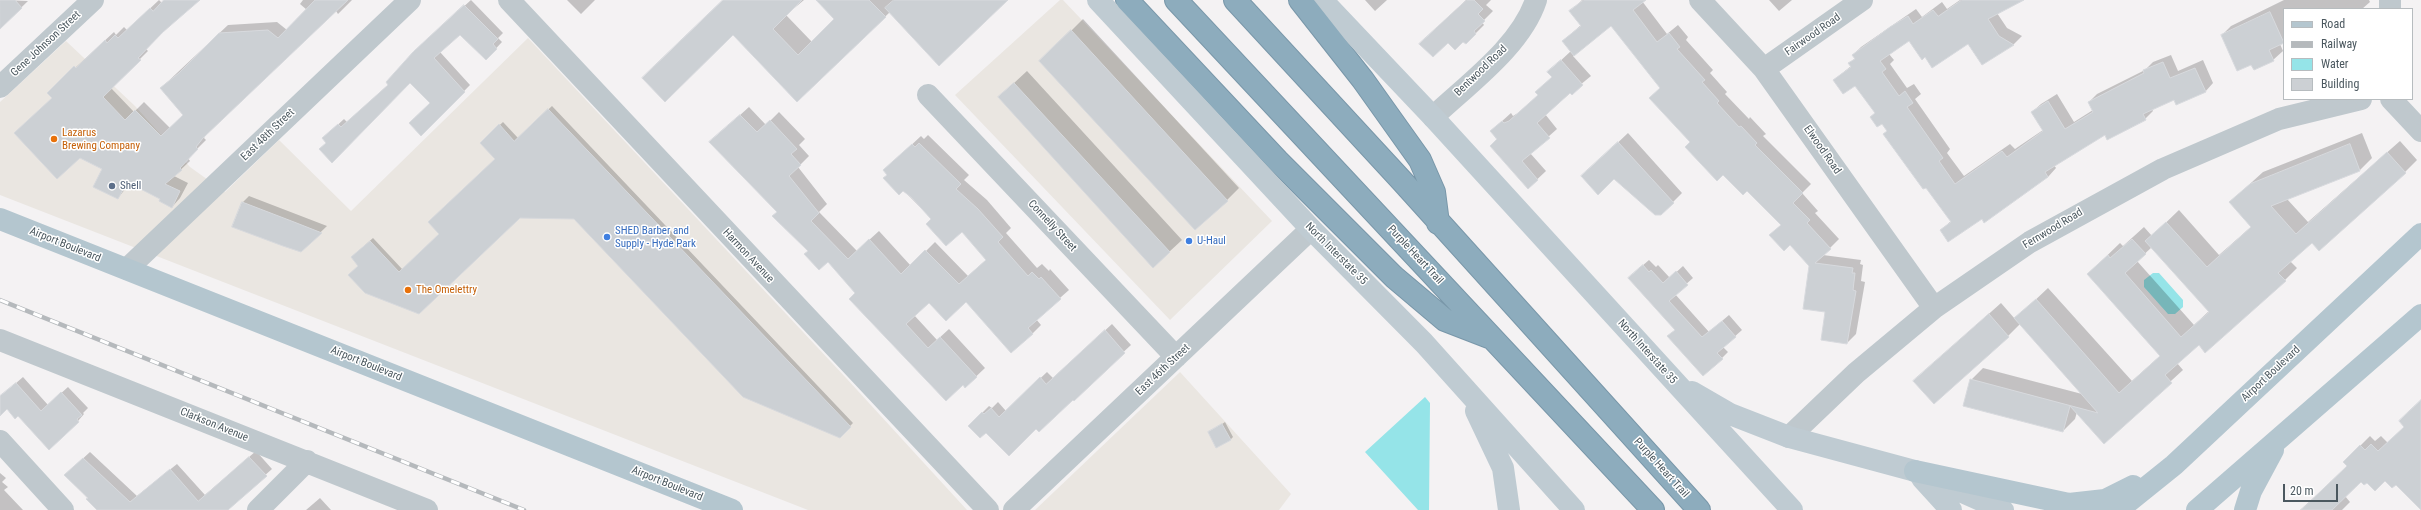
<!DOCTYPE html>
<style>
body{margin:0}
#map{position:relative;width:2421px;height:510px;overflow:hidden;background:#f4f2f3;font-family:"Roboto Condensed",sans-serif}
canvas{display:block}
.legend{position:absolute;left:2283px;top:8px;width:130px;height:92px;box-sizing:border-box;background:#fff;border:1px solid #b7bcbf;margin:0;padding:5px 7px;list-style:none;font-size:12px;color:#4b585f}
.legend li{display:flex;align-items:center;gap:8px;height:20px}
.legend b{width:20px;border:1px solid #b7bcbf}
.scale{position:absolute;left:2283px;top:484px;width:55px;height:18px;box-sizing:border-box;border:2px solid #4b585f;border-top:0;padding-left:5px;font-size:12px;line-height:14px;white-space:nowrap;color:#4b585f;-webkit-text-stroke:3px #fff;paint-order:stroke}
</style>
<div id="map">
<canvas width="2421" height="510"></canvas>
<ul class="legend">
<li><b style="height:5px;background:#b4c6cf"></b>Road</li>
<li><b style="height:5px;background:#b5b9bc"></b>Railway</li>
<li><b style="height:11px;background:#95e4e8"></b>Water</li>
<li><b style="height:11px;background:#ccd0d4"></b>Building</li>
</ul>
<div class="scale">20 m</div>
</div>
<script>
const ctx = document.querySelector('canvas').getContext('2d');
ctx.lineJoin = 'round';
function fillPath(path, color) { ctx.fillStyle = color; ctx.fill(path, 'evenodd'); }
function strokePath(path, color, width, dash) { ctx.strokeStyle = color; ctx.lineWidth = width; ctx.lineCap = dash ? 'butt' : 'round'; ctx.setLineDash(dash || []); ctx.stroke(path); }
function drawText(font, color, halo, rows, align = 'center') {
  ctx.font = font + ' "Roboto Condensed",sans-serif'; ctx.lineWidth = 3; ctx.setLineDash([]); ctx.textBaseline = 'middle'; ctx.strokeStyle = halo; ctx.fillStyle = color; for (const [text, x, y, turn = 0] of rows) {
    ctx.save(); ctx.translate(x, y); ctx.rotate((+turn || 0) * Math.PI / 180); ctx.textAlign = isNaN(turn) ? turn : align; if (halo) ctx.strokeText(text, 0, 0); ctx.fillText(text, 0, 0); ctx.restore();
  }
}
const commercial = new Path2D(`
 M1060,0H1063L1272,221L1170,320L955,95Z
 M528,38L847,379L967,510H808L0,195V102L66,41L135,106L190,167L225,192L279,140L351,211Z
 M1180,372L1291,494L1279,510H1035Z`);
const water = new Path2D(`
 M2153,273H2159L2183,300V307L2175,314H2168L2144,287V280Z
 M1425,397L1430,403L1429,510H1418L1365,452Z`);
const shadow = new Path2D(`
 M0,0L28,1L0,28Z
 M159,0L162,3L165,0H196L146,49L148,51L111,88L134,112L144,102L170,128L184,115L161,88L228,25L277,22L287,30L307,10L300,4L303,0H352L338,14L336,11L209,130L204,138L206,140L188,158L190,161L174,176L188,183L180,198L172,207L161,198L130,183L118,198L103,169L48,93L114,32L116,35L124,27L127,30Z
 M471,0L503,33L498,38L502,42L486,59L460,33L440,52L470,85L421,135L431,103L410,81L328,142L330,132L344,119L347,122L389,84L420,46Z
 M567,0H595L581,14Z
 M723,0H804L786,15L812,42L835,19L817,0H1006L890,12L797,101Z
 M1365,0H1387L1375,11Z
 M1466,0H1491L1486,5L1493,11L1482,22L1484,25L1466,43L1463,40L1448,41L1429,35Z
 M1582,0H1643L1642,1L1667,34L1678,25L1688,37L1686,40L1713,70L1710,73L1727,92L1725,94L1749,119L1750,117L1766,134L1763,136L1811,184L1802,193L1818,211L1815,213L1839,239L1823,255L1861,260L1860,264L1863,265L1861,281L1865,282L1856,334L1847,343L1826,311L1810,266L1790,244L1770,235L1782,224L1748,190L1691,142L1661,88L1611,25L1573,56L1591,76L1545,114L1557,129L1530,153L1546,171L1528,188L1491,131L1511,113L1513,116L1518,113L1539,95L1553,76L1557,64L1571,51L1563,41L1581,25L1571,11Z
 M1769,0H1792L1779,11Z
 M1960,0H2021L1997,13L2007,28L2022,36L2014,44L1982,64L1968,42L1925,56L1909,39L1889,54L1894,60L1890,64L1907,88L1914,84L1921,94L1915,99L1950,149L1947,153L1964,176L2010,144L2015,149L2043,130L2032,112L2041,104L2057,94L2074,122L2093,110L2089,102L2097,94L2145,70L2153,62L2171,55L2178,71L2203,60L2213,83L2205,92L2175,99L2152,109L2153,111L2145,119L2105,134L2054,165L2056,168L2048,177L1982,217L1941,230L1951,221L1856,85L1834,80L1851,66L1850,63L1855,58L1853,55L1861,47L1916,9L1922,17L1942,2L1947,9Z
 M2284,0H2369L2370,2L2362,9H2284V42L2280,44L2283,51L2273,60L2252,63L2222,35L2231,26Z
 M1083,19L1239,188L1227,200L1041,61Z
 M1027,71L1182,240L1169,252L999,97Z
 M552,106L853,423L840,436L574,218L519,217L419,313L360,266L355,254L373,238L403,270L441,234L496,159L481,143L503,122L518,138Z
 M749,107L766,125L779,112L805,139L799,145L809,156L798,167L827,204L819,212L857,251L879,231L911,266L935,242L968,276L987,259L962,230L932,219L888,175L893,162L921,136L924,139L928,135L969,175L964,180L987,200L1011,228L1006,233L1037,268L1042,264L1049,271L1050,269L1069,290L1036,319L1041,325L1032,334L966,300L929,302L914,315L937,340L949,329L985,368L966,386L857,293L828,261L809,251L778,212L710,142Z
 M1628,133L1682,193L1673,202L1592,167Z
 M2362,133L2372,158L2360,170L2287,199L2308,222L2400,141L2417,160L2405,172L2312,241L2290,261L2297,268L2285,280L2199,344L2177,363L2183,370L2104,442L2077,412L2075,419L2063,431L1971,380L1983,368L2082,394L2020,324L2008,336L1927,369L2001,303L2015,319L2048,288L2132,381L2161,355L2088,274L2120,243L2123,246L2144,227L2152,236L2179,210L2219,255L2252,226L2230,202L2263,172ZM2152,247L2209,311L2194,325L2137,261Z
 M249,196L327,226L301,251L242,203Z
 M1649,260L1656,267L1658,265L1670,278L1683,266L1693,278L1675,294L1709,332L1729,315L1742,330L1723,347L1728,352L1722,358L1676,329L1635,272Z
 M1112,324L1131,345L1039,430L1036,427L986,431L969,426L989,406L992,408L998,402L1006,411L1047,372L1053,378Z
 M23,377L48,405L68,387L88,408L83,413L84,414L78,421L18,415L0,400V397Z
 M2421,401V509L2396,483L2385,480H2361L2345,496L2350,502L2342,510H2300L2349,466L2344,462L2370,436L2375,441L2381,436L2388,443L2405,426Z
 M1225,422L1233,437L1230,440L1209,433Z
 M256,451L272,469L226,510H99L65,475L90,452L137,496L177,464L205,495Z
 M0,473L6,478L2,482L8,487L4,490L23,510H0Z
 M320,498L331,510H306Z`);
const building = new Path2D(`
 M0,0H15L22,8L0,29Z
 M164,0H200L163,32L138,58L141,60L103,97L125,120L135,110L161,136L183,115L160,88L179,73L219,33L268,30L278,38L315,0H348L203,138L196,147L198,149L180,168L182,170L165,184L180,191L172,208L159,201L160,199L127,182L118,199L93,187L102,169L80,158L57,179L14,133L52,98L47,93L74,66L76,68L105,40L107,43L115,35L118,38L150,8L153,11Z
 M723,0H802L773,29L798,55L834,19L816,0H869L886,17L797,102L733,35L665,102L642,78Z
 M894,0H1008L939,66L885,8Z
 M1467,0H1474L1483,9L1478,14L1485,21L1474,31L1476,34L1466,44L1463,42L1455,50L1448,43L1433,57L1419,44Z
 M1584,0H1646L1633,10L1657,42L1669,33L1680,47L1677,49L1705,80L1702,82L1719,101L1717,103L1739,127L1741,126L1757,143L1755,145L1803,193L1793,203L1810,220L1807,223L1831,249L1815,263L1853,268L1852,273H1855L1853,290L1856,291L1847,344L1821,340L1825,312L1803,309L1809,266L1790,245L1784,251L1769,235L1781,225L1747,191L1743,195L1723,175L1717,181L1685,147L1690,142L1649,98L1660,88L1611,26L1574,56L1562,41L1581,26L1569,11Z
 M1962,0H2024L1988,19L1999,36L2014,45L1982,65L1968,44L1932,68L1925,57L1922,60L1909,41L1880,61L1886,69L1882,72L1899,96L1905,91L1913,103L1907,107L1943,158L1939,161L1955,184L2002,151L2007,157L2043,131L2031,112L2048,101L2065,129L2093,112L2088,102L2144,73L2143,70L2163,62L2170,78L2195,68L2206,92L2176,105L2174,100L2143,114L2146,120L2107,140L2105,135L2045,172L2048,177L1984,223L1982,219L1948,242L1940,230L1951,222L1926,188L1923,189L1883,134L1887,131L1882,124L1877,127L1870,117L1875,113L1855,86L1843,94L1833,80L1851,67L1848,63L1855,59L1852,55L1890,27L1908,16L1913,24L1933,10L1938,16Z
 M464,5L498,39L493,44L497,49L486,60L460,35L434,58L465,92L421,136L409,123L430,103L410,83L332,163L319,149L326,143L322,138L338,124L341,127L388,85L386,82L413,52Z
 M2270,12L2284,43L2269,50L2274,61L2254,70L2251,65L2237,71L2221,35Z
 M1071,30L1228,201L1195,230L1039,61Z
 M1561,60L1583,85L1572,95L1570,93L1537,123L1550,138L1522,161L1538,180L1528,189L1490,146L1497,139L1490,131L1502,121L1504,123L1509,121L1538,95L1535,92L1552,77L1547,72Z
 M1014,83L1170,252L1153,268L998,97Z
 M548,109L851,427L840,438L743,397L574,219L520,218L419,314L365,293L348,275L358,266L351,257L370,241L399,272L439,234L428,222L495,159L480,143L499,124L514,141Z
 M740,115L757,132L770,120L797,149L791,154L801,165L789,176L819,213L811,221L848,259L869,239L901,274L925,250L959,284L986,260L962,232L946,246L926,224L931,219L911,197L903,191L899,195L883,178L887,175L883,170L912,144L915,147L919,143L961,184L956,189L978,209L1003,237L998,242L1028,276L1032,272L1039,279L1041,277L1061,299L1028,328L1033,334L1011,353L966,302L946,321L929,303L906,324L928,348L940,337L977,377L965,388L963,385L946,401L849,299L855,293L828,262L819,270L804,254L808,251L772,216L777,212L709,142Z
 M1618,142L1674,203L1661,215H1655L1614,179L1598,195L1581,176Z
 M2350,144L2360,171L2271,206L2296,234L2387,152L2406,173L2319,251L2312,243L2278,273L2286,281L2205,353L2199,345L2165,375L2172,383L2104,444L2070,406L2063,432L1963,406L1970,379L2098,413L2014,318L2036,299L2119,393L2160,356L2087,274L2108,255L2110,258L2132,239L2146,254L2125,273L2181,337L2209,312L2145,241L2166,222L2207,267L2251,227L2229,202L2250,184Z
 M242,202L294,222L322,233L301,252L283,246L232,227Z
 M1643,265L1649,272L1651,270L1663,283L1676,271L1688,285L1669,301L1702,337L1722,321L1736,337L1717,353L1723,359L1703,376L1667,336L1675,330L1628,278Z
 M1989,314L2009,337L1934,404L1913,381Z
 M1105,330L1125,353L1074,401L1073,400L1039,432L1036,429L1009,456L986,433L980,438L968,426L982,412L984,414L991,408L999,417L1040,377L1046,384Z
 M16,383L41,411L61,392L82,415L77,419L79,422L49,450L18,416L15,419L7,409L0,416V396Z
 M2421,400V510L2396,485L2392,488L2385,481L2375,491L2367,483L2364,485L2361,482L2332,510H2301L2347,466L2343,462L2360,445L2365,450L2371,444L2378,451L2404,427L2399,421Z
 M1222,424L1231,440L1216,448L1208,432Z
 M249,457L267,476L228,510H97L86,499L88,498L64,475L83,458L130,502L170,469L198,501Z`);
const minor = new Path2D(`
 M509,0L988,510
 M1700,0L1764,69L1934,308
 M2390,9V0
 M1764,69L1862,0
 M0,87L93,0
 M928,95L1176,357
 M2391,99L2421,131
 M1433,117C1468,84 1521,46 1536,0
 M127,269L410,0
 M0,340L427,510
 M1789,437L1856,373L1934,308L2030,242L2163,169L2279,119L2361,99
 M0,441L63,510
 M258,510L307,461
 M1014,510L1311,229`);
const secondary = new Path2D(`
 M1098,0L1311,229L1424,343L1574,510
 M1322,0L1433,117L1792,510
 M1692,392L1730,414L1789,437L1915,471L2003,510
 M1476,411L1503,468L1509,510
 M1922,478L1951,510`);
const primary = new Path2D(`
 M0,219L732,510
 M1915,471L2069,504L2105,500L2133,486
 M2118,510L2174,465L2421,234
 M2197,510L2421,315
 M2245,510L2251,491L2273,450`);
const motorway = new Path2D(`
 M1127,0L1278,161L1394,277L1445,320L1489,337
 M1176,0L1653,510
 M1235,0L1402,181L1699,510
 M1300,0L1363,80L1420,160L1434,192L1438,223`);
const rail = new Path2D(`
 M0,300L524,510`);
const markers = [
 [54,139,4,"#e8710a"],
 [112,186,4,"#5c6f8a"],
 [607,237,4,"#3f7fe0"],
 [1189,241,4,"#3f7fe0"],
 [408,290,4,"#e8710a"]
];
const streetNames = [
 ["Fairwood Road",1813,35,-35],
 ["Gene Johnson Street",46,44,-43],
 ["Bentwood Road",1481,71,-44],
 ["East 48th Street",268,135,-44],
 ["Elwood Road",1822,150,55],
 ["Connelly Street",1052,226,47],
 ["Fernwood Road",2053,229,-31],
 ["Airport Boulevard",65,245,22],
 ["North Interstate 35",1336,254,45],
 ["Purple Heart Trail",1415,255,47],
 ["Harmon Avenue",748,256,47],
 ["North Interstate 35",1647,352,48],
 ["Airport Boulevard",366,364,22],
 ["East 46th Street",1163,370,-43],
 ["Airport Boulevard",2271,374,-43],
 ["Clarkson Avenue",214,425,22],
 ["Purple Heart Trail",1661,468,48],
 ["Airport Boulevard",667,484,22]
];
const foodNames = [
 ["Lazarus",62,133],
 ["Brewing Company",62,146],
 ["The Omelettry",416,290]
];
const serviceNames = [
 ["Shell",120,186]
];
const shopNames = [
 ["SHED Barber and",615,231],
 ["Supply - Hyde Park",615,244],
 ["U-Haul",1197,241]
];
fillPath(commercial, '#eae6e1');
fillPath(water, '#95e4e8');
fillPath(shadow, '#0003');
fillPath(building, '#ccd0d4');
strokePath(building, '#d7d9dd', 1);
strokePath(motorway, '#7997a9', 24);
strokePath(minor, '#bfc8cd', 22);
strokePath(secondary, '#bfcbd2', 22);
strokePath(primary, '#b4c6cf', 22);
strokePath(motorway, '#8dacbd', 22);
strokePath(rail, '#b5b9bc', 4.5);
strokePath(rail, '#fff', 3, [9]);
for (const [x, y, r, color] of markers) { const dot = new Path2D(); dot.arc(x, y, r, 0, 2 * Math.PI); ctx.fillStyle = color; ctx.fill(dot); strokePath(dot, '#fff', 1.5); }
drawText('11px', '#4b585f', '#fff', streetNames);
drawText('11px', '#c56008', '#fff', foodNames, 'left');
drawText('11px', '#4e5e75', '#fff', serviceNames, 'left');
drawText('11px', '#366cbe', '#fff', shopNames, 'left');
</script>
